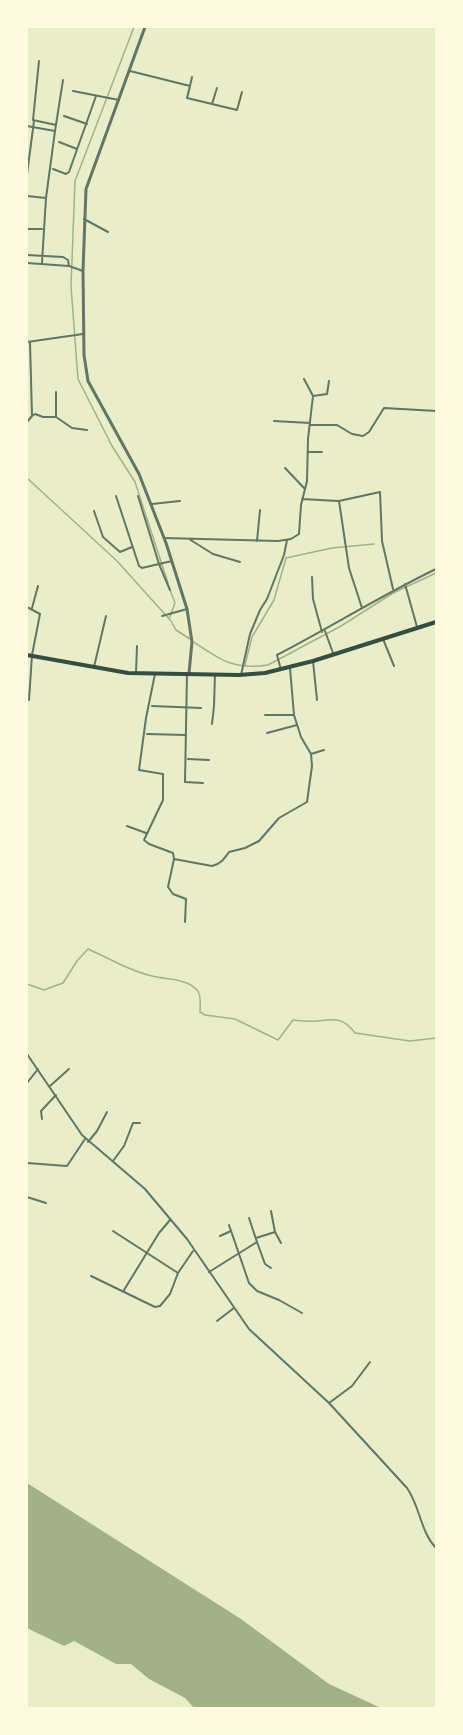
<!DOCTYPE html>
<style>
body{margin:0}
#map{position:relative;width:463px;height:1735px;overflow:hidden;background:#e9edc9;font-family:Jost,sans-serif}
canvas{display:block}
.frame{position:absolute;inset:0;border:28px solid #fefae0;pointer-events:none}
</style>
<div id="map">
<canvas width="463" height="1735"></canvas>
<div class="frame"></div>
</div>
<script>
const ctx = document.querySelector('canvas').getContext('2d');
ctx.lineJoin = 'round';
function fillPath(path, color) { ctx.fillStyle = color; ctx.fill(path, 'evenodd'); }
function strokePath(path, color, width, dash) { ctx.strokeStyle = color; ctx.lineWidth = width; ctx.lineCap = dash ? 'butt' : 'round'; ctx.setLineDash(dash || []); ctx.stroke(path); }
const water = new Path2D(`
 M27,1483L241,1619L329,1684L381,1708H194L185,1698L149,1679L131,1664H116L74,1641L64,1646L31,1630L27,1628Z`);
const stream = new Path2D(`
 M134,27L75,181L71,286L78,379L112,446L135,482L168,583
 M27,478L117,561L171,621L176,630L190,639
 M169,619L175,603L170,590
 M194,642C220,660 234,670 268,665L341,626L393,593L436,573
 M245,665L252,637L274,600L286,558L332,548L374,544
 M27,984L44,990L63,983L77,961L88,949C109,958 129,971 152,976C167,980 186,978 197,990C202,995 200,1006 200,1012L205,1015L235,1019L278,1040L293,1020C301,1021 310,1022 317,1021C335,1019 343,1017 355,1033L410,1041L436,1038`);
const minor = new Path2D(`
 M39,61L33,120L56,125
 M130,71L190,86L187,98L237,110L242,92
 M190,86L192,77
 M73,91L119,100
 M212,104L217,88
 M64,116L87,124
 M27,126L55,131L46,198
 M55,131L63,80
 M59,142L77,149
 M53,169L66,174L69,172L96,96
 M27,174L34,121
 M27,196L46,198L42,263
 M84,219L108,232
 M27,229H42
 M27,255L63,257L68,260L69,266
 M27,263L69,266L83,271
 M27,342L83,334
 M30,342L32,416L35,414L43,417H56
 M56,392V417L72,428L87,430
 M313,396L327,394L329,381
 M274,421L310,423
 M27,422L32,416
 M310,425H337L352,434L363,436L369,432L384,408L436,411
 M308,452H322
 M285,468L305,489
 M116,496L139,566L142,568L159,564L170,590
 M138,496L159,564L172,561
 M302,499L338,501
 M152,504L180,501
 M94,511L103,537L120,552L132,547
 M164,538L278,541L291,539L299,534L301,505L307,481L308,439L313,396L304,379
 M189,539L213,554L240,562
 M257,541L260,510
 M312,577L313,599L322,632
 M405,584L417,627
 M27,607L40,614L32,655L29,700
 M32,608L38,586
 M362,608L349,568L339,501L380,492L382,541L393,589
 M162,616L187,609
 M325,631L333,653
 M383,639L394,666
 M313,661L317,700
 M94,667L106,616
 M281,670L277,655C331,627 382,595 436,569
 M136,673L137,646
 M187,673L185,782L203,783
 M155,674L146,718L139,770L163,774V800L144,840L149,844L173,853L174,859L168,887L173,894L186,899L185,922
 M241,675L250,634L260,610L267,599L284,555L287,540
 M152,706L201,708
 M265,715H294
 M212,724L214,706L215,674
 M267,733L297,725
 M147,734L186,735
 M311,754L324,750
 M188,759L209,760
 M127,826L146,833
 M174,859L212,866C221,864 224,859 229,852L245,848L259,841L279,818L307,802L312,766L311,754L301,737L294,715L290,668
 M27,1054L82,1135L145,1189L187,1239L249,1329L329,1403L407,1488C420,1506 420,1531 436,1548
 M27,1083L38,1069
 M50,1086L69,1069
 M42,1119L41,1111L56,1095
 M88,1142L97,1131L107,1112
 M113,1161L124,1146L133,1123H140
 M27,1163L67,1166L85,1139
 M27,1197L46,1203
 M271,1211L275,1232L281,1243
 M229,1225L249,1283L257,1291L279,1300L302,1313
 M220,1236L231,1231
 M256,1238L275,1232
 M257,1242L265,1264L271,1268
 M209,1272L257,1242L249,1218
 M178,1273L193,1251
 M91,1276L155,1307L160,1306L170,1294L178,1273L113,1231
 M124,1290L159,1233L170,1220
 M217,1321L234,1308
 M329,1403L352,1386L370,1362`);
const tertiary = new Path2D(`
 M145,27L86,189L83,271L84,355L88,381L139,474L166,543L187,609L192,642L189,673`);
const primary = new Path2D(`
 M27,655L128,673L239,675L265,673L313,661L436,622`);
fillPath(water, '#a3b18a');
strokePath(stream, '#a3b18a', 1.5);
strokePath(minor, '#617663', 2);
strokePath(tertiary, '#617663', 3);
strokePath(primary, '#344e41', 4);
</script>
